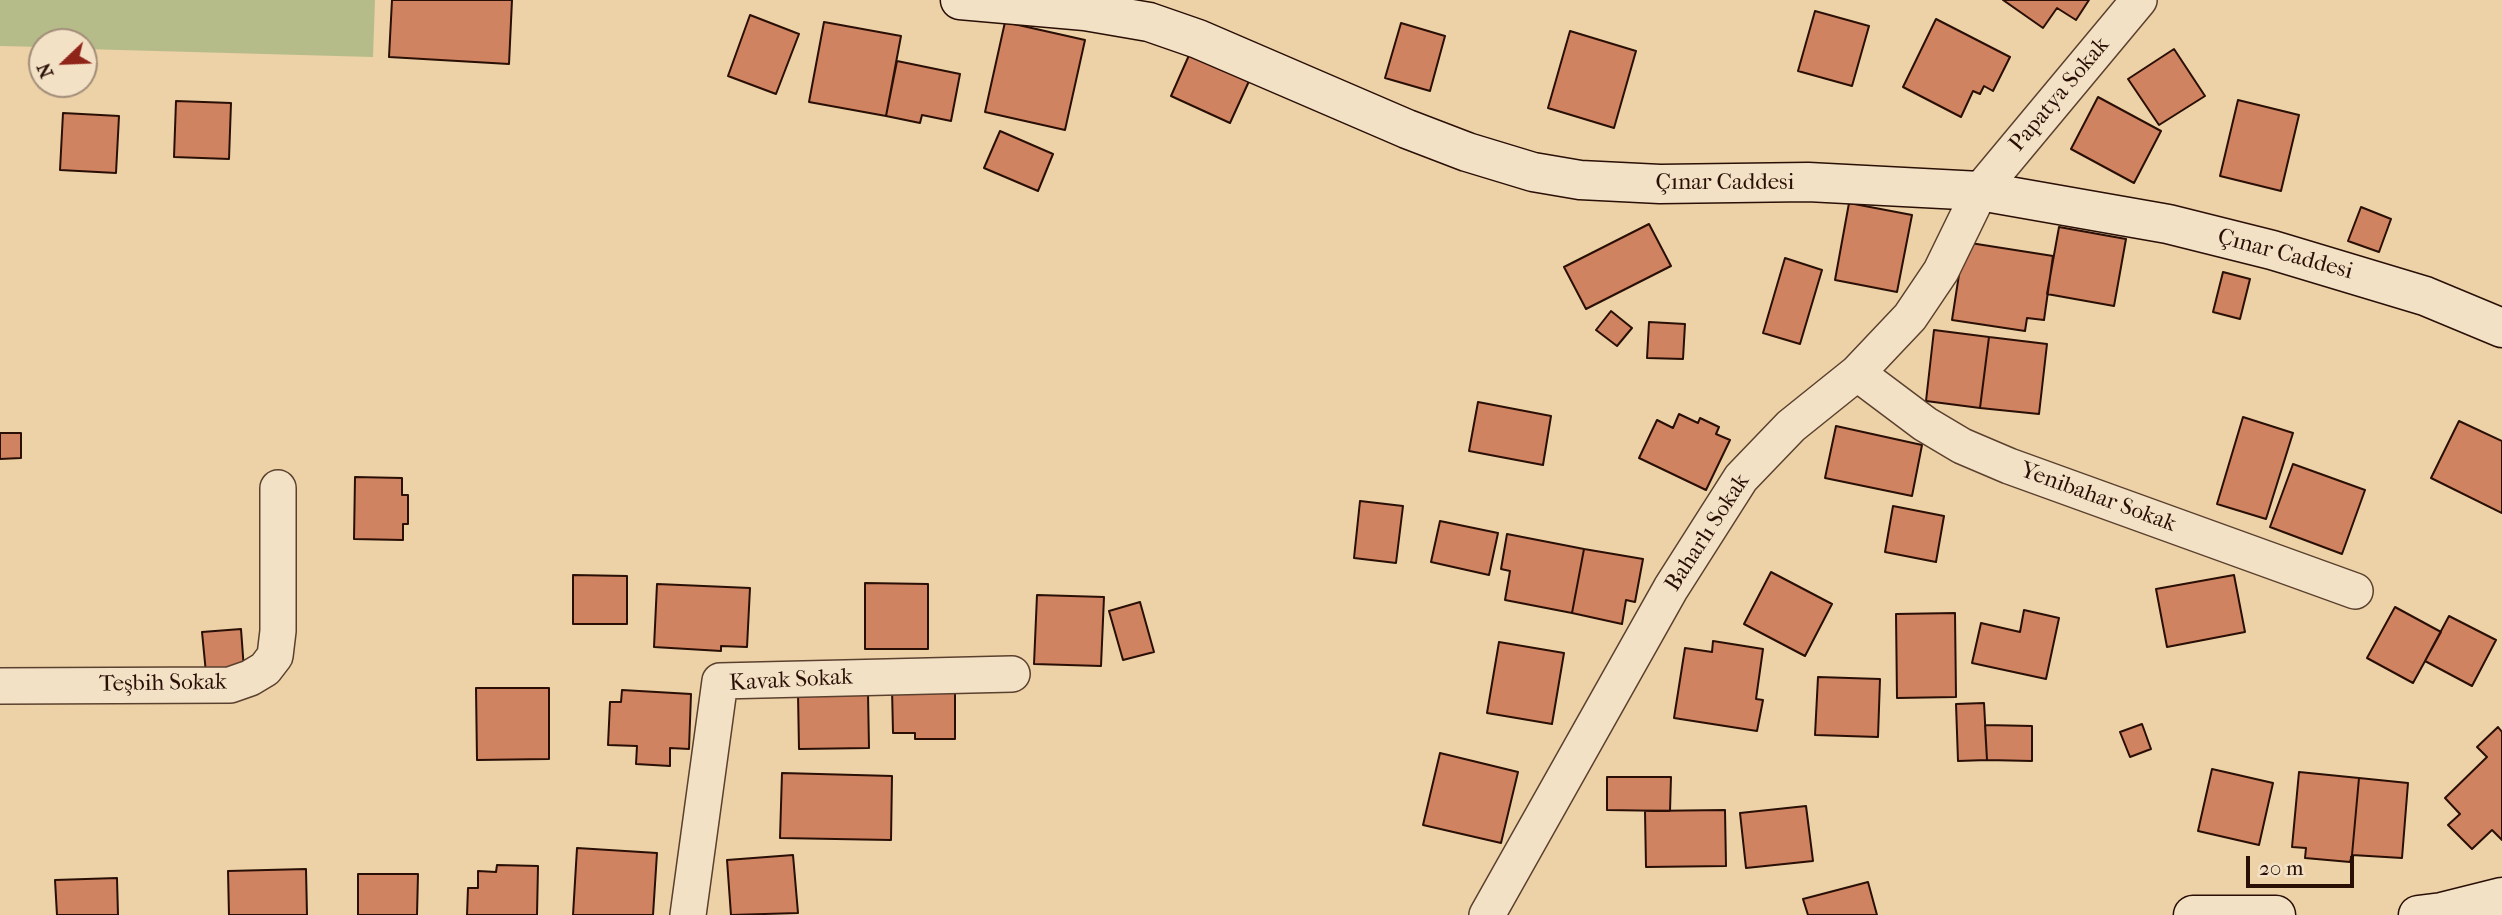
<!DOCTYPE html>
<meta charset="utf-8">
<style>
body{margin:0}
#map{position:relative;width:2502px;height:915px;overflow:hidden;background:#edd1a7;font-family:"IM FELL French Canon",serif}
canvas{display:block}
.north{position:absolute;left:28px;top:28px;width:70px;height:70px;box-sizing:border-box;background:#f3e1c6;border:2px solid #a28d79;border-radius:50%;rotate:247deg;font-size:19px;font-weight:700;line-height:28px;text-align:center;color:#290f05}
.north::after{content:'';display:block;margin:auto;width:24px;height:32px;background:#8f2418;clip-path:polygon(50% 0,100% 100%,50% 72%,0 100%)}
.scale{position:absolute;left:2246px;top:856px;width:108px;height:32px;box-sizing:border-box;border:4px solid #290f05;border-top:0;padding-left:9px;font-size:21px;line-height:24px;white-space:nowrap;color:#290f05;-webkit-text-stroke:5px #f3e1c6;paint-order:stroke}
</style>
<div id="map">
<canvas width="2502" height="915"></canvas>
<div class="north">N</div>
<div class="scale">20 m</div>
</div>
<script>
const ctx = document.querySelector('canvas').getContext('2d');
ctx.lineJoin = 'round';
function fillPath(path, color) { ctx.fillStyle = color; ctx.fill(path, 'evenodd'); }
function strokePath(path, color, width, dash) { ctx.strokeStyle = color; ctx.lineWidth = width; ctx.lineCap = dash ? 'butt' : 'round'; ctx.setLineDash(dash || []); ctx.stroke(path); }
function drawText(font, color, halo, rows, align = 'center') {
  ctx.font = font + ' "IM FELL French Canon",serif'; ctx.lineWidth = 7; ctx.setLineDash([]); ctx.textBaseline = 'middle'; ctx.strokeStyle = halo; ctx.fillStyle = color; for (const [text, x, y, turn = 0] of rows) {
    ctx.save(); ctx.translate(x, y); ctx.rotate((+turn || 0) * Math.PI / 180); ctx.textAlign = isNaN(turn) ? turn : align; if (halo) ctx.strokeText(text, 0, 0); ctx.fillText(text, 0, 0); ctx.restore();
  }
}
const green = new Path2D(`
 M0,0H375L373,57L84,49V42H42V47L0,46Z`);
const building = new Path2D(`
 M392,0H512L509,64L389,57Z
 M2003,0H2089L2076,20L2057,8L2043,28Z
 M1815,11L1869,26L1852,86L1798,71Z
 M750,15L799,34L776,94L728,76Z
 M1936,19L2010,57L1993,91L1984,86L1980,94L1973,91L1961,117L1903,87Z
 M824,22L901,36L886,116L809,102Z
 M1005,22L1085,40L1065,130L985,112Z
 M1401,23L1445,36L1430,91L1385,78Z
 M1570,31L1636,51L1614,128L1548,108Z
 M2174,49L2205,96L2159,125L2128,79Z
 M1190,53L1250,79L1230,123L1171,96Z
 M897,61L960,74L951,121L922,115L920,123L886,116Z
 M2098,97L2161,131L2134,183L2071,149Z
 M2238,100L2299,115L2281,191L2220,176Z
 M176,101L231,103L229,159L174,157Z
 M63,113L119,116L116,173L60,170Z
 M1000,131L1053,154L1038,191L984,168Z
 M1849,203L1912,215L1897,292L1835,280Z
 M2361,207L2391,219L2379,252L2348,241Z
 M1649,224L1671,266L1586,309L1564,267Z
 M2059,227L2126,239L2114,306L2047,294Z
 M1964,242L2053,256L2044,320L2027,318L2025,331L1952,320Z
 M1785,258L1822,270L1800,344L1763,333Z
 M2223,272L2250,279L2240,319L2213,312Z
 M1611,311L1632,328L1617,346L1596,330Z
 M1649,322L1685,324L1683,359L1647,358Z
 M1934,330L1989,337L1980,408L1926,401Z
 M1989,337L2047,344L2039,414L1980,408Z
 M1478,402L1551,416L1543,465L1469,451Z
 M1679,414L1698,423L1700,418L1719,427L1716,434L1730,440L1706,490L1639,458L1657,420L1673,428Z
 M2243,417L2293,433L2266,519L2217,504Z
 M2459,421L2502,441V513L2431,478Z
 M1836,426L1922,445L1912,496L1825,478Z
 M0,433H21V458L0,459Z
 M2293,464L2365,490L2342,554L2270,527Z
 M355,477L402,478V495H408V524H403V540L354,539Z
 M1360,501L1403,506L1396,563L1354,558Z
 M1893,506L1944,516L1936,562L1885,552Z
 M1440,521L1498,533L1489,575L1431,562Z
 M1507,534L1584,549L1572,613L1505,600L1510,571L1501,569Z
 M1584,549L1643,559L1635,602L1626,600L1622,624L1572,613Z
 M1771,572L1832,604L1805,656L1744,624Z
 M573,575L627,576V624H573Z
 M2234,575L2245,632L2167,647L2156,589Z
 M865,583L928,584V649H865Z
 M657,584L750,588L747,647L721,646V651L654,647Z
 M1037,595L1104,597L1101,666L1034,664Z
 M1140,602L1154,652L1123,660L1109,611Z
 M2395,607L2441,632L2413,683L2367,658Z
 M2024,610L2059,618L2046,679L1972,663L1981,623L2020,632Z
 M1955,613L1956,697L1897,698L1896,614Z
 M2449,616L2496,640L2472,686L2425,661Z
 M241,629L244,670L206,673L202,632Z
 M1713,641L1763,649L1756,699L1763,700L1757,731L1674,718L1685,648L1712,652Z
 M1499,642L1564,653L1552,724L1487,713Z
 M1818,677L1880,679L1878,737L1815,735Z
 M476,688H549V759L477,760Z
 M892,688H955V739H915V733H893Z
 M622,690L691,694L689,749L670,748V766L636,764L637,746L608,745L610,702H621Z
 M868,693L869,748L799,749L798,694Z
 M1984,703L1987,760L1958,761L1956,704Z
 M2142,724L2151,749L2130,757L2120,732Z
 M1985,725L2032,726V761L1987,760Z
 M2498,727L2502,732V840L2492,830L2472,849L2448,825L2460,814L2445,798L2487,757L2477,747Z
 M1440,753L1518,772L1501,843L1423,825Z
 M2212,769L2273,783L2259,845L2198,831Z
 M2299,772L2359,778L2352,855L2350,862L2305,858L2306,848L2292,847Z
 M782,773L892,776L891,840L780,838Z
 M1607,777H1671L1670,811L1607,810Z
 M2359,778L2408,783L2402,858L2352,855Z
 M1806,806L1813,861L1746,868L1740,813Z
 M1725,810L1726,866L1646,867L1645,811Z
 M577,848L657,853L653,915H573Z
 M793,855L798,913L731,915L727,860Z
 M497,865L538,866L537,915H467L468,888H478V871L496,872Z
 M306,869L307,915H229L228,871Z
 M358,874H418L417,915H358Z
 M117,878L118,915H57L55,880Z
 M1868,882L1877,915H1808L1803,899Z`);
const street = new Path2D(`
 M1857,373L1925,424L1962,446L2009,466L2355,591
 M0,686L230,685L250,678L265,669L275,656L278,631V488
 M688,915L720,681L1012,674
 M1487,915L1671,588L1741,478L1791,426L1857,373L1910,317L1941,271L1980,191L2139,0`);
const secondary = new Path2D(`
 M960,0L1085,11L1149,22L1198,39L1407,129L1467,152L1533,172L1580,180L1660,184L1808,182L1980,191L2168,224L2272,250L2425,296L2502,328
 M2193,915H2276
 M2418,915L2442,912L2502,897`);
const streetNames = [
 ["Papatya Sokak",2060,95,-50],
 ["Çınar Caddesi",1725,183],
 ["Çınar Caddesi",2285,255,15],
 ["Yenibahar Sokak",2098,498,20],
 ["Baharlı Sokak",1708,533,-57],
 ["Kavak Sokak",791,681,-3],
 ["Teşbih Sokak",163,684,-1]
];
fillPath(green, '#b6bc89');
fillPath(building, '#cf8361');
strokePath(building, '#290f05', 2);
strokePath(street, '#5a402e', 38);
strokePath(secondary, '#290f05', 41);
strokePath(street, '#f3e1c6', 35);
strokePath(secondary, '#f3e1c6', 38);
drawText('23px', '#290f05', '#f3e1c6', streetNames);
</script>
